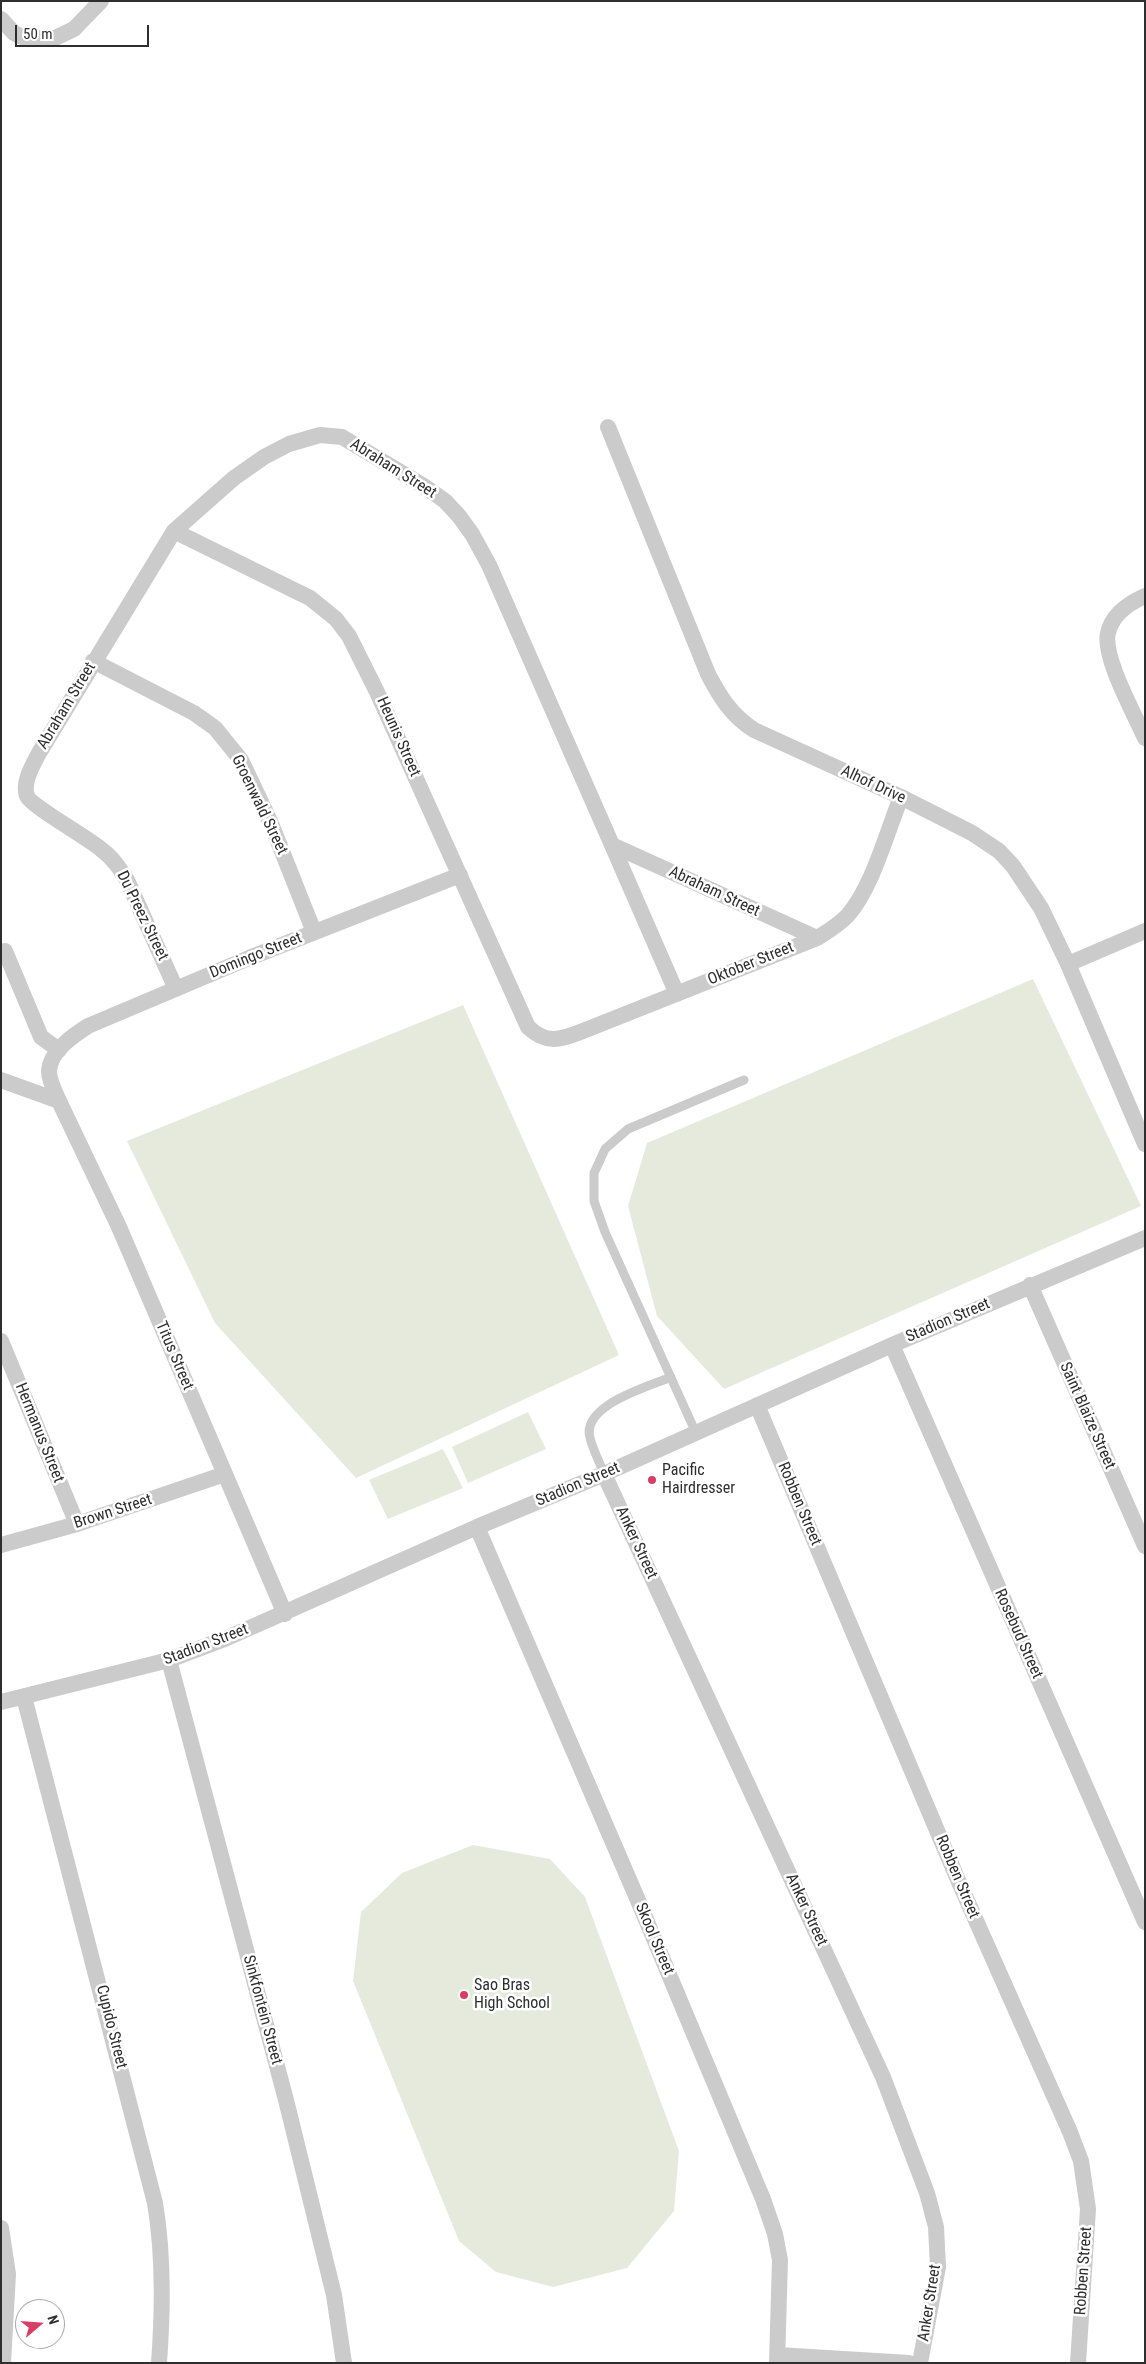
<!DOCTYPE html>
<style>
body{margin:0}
#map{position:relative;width:1146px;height:2364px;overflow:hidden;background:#fff;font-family:"Roboto Condensed",sans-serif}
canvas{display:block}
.frame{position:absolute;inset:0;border:2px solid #2e2e2e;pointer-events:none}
.north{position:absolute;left:15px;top:2299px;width:50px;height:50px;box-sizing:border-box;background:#fff;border:1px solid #ababab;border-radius:50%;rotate:72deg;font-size:14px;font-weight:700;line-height:20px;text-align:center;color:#2e2e2e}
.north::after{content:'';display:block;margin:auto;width:18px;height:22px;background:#d83d64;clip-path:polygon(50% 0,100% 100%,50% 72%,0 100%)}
.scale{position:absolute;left:15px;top:25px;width:134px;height:22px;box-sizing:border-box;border:2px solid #2e2e2e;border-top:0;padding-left:6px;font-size:15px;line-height:18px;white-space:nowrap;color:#2e2e2e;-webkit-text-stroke:4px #fff;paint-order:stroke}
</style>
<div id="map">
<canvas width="1146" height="2364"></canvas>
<div class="frame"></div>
<div class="north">N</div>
<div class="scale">50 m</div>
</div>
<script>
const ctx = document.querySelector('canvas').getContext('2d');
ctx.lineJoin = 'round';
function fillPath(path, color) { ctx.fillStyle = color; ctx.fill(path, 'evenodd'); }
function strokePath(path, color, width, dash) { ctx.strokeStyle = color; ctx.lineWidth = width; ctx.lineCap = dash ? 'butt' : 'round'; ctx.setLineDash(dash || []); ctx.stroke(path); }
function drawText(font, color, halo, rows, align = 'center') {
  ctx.font = font + ' "Roboto Condensed",sans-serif'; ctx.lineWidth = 5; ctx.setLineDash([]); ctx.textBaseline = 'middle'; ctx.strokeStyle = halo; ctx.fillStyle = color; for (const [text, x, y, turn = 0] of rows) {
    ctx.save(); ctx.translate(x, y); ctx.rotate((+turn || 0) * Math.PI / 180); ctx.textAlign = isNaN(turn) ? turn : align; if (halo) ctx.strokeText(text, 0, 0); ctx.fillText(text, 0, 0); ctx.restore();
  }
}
const green = new Path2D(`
 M1033,979L1141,1206L724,1389L657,1316L628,1206L647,1143Z
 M463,1005L619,1355L356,1478L215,1323L127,1141Z
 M528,1412L546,1449L468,1483L452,1447Z
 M443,1449L463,1488L388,1519L369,1480Z
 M473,1845L550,1859L585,1897L679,2151L674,2211L627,2268L553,2287L496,2272L459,2241L353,1981L361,1912L402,1873Z`);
const service = new Path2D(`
 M696,1433L605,1232L594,1201V1173L605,1149L628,1129L744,1080
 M604,1474C600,1463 593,1450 590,1438C581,1405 648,1387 671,1377`);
const minor = new Path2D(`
 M1,19L14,33L22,37L53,39L74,29L101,1
 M608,427L708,674C720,697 731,715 754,730L901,797L972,833L999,851L1013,866L1041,908L1068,964L1145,1144
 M174,531L310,598L336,619L349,636L377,692L528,1027C549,1047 564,1038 588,1029L817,938C827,932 839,925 848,915C872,888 887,832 901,797
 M1145,596C1129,603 1112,615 1108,633C1102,656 1135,715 1145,738
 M93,661L194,713L215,728L241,760L270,821L314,932
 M612,845L677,994
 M5,951L41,1037L59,1050
 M1068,964L1145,931
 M176,989L127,880C120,869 113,858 102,850C89,838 32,807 27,796C22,782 33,765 39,753L174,531L234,478L264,457L289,444L320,435L342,437L424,486L445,501L459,516L472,534L489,565L612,845L817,938
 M1,1080L59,1101L119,1227L285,1614
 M59,1101C55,1092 49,1081 49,1071C50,1051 74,1035 88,1026L249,958L460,875
 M1030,1285L1145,1546
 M1,1341L77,1524
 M892,1345L1145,1922
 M757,1405L958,1880L1070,2132L1081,2161L1088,2209L1078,2363
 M604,1474L883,2077L927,2193L936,2227L938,2267L920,2363
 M477,1527L637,1898L763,2199L775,2234L780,2260L777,2363
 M1,1545L77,1524L225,1474
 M169,1660L286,2100L334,2295L344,2363
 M24,1697L155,2203C164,2256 163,2309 159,2363
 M1,1702L169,1660L227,1638L477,1527L604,1474L892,1345L1145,1238
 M1,2228L8,2274L3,2363
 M778,2355L909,2363`);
const markers = [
 [652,1480,5,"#d83d64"],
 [464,1995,5,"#d83d64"]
];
const streetNames = [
 ["Abraham Street",393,469,32],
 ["Abraham Street",67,706,-59],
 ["Heunis Street",398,737,66],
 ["Alhof Drive",873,785,25],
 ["Groenwald Street",259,805,64],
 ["Abraham Street",714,892,25],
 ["Du Preez Street",142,916,64],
 ["Domingo Street",256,956,-22],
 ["Oktober Street",751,964,-22],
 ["Stadion Street",948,1321,-23],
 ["Titus Street",174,1356,67],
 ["Saint Blaize Street",1087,1416,66],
 ["Hermanus Street",39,1433,68],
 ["Stadion Street",578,1485,-23],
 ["Robben Street",799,1504,67],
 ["Brown Street",113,1512,-18],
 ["Anker Street",636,1543,65],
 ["Rosebud Street",1018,1634,66],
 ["Stadion Street",206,1645,-21],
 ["Robben Street",957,1877,67],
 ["Anker Street",806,1910,65],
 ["Skool Street",654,1939,67],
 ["Sinkfontein Street",262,2010,75],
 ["Cupido Street",111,2027,76],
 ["Robben Street",1084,2271,-86],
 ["Anker Street",930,2303,-81]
];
const poiNames = [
 ["Pacific",662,1471],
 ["Hairdresser",662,1489],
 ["Sao Bras",474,1986],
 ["High School",474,2004]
];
fillPath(green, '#e6eadd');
strokePath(service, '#cbcbcb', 9);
strokePath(minor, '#cbcbcb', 16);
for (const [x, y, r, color] of markers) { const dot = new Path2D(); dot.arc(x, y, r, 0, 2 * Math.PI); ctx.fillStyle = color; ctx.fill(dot); strokePath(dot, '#fff', 2); }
drawText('16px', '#2e2e2e', '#fff', streetNames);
drawText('16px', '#2e2e2e', '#fff', poiNames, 'left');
</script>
